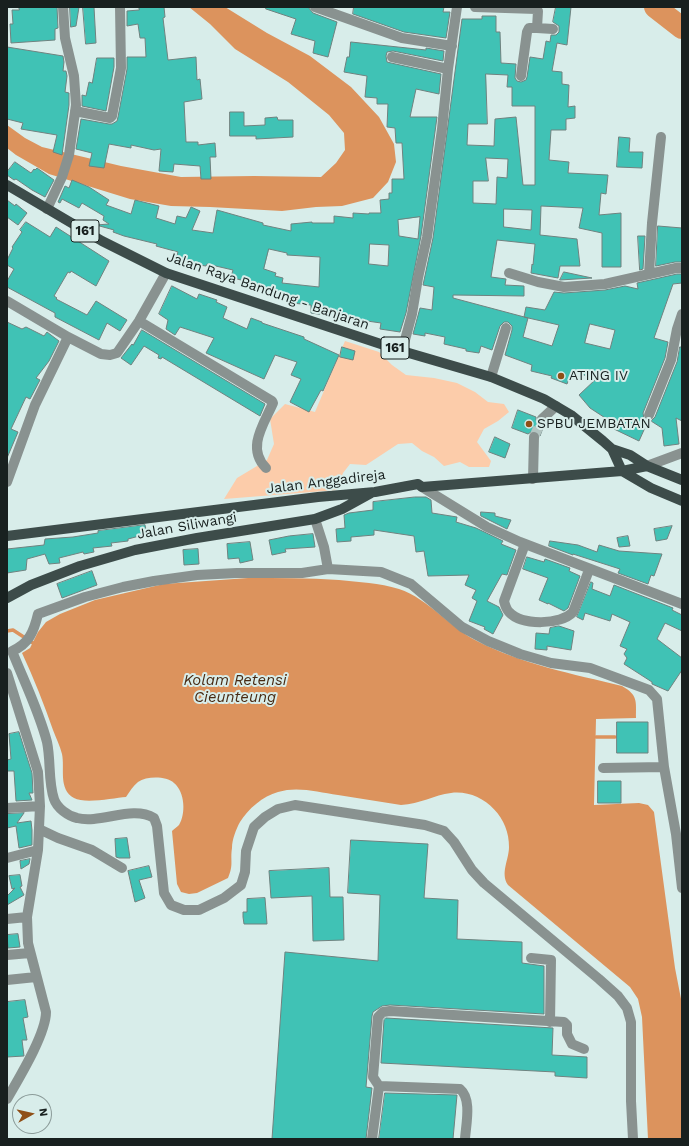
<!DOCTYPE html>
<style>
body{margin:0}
#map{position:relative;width:689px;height:1146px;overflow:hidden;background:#d8edea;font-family:"Work Sans",sans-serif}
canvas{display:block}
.frame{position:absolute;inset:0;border:8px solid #18201f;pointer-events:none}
.north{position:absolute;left:12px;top:1094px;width:40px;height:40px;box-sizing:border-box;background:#d8edea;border:1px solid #8b9b99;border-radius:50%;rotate:82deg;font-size:11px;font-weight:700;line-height:16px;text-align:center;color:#18201f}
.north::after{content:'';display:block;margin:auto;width:14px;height:18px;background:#8f4f17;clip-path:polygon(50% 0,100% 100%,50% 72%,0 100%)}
</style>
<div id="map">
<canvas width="689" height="1146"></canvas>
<div class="frame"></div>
<div class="north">N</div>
</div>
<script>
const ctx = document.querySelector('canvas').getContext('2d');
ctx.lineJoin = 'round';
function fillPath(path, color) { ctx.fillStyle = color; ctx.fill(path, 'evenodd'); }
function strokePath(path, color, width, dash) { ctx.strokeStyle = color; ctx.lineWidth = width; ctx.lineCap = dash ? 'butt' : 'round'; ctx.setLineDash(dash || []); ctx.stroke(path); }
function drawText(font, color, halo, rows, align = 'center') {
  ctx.font = font + ' "Work Sans",sans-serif'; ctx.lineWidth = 4; ctx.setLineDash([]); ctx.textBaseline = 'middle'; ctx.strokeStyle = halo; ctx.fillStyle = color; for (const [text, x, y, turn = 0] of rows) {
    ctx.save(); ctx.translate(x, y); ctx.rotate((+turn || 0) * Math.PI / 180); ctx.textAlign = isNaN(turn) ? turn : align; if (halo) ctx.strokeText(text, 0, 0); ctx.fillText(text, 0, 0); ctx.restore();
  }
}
const green = new Path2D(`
 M345,341L379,352L392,365L406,375L434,378L457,383L475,392L488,402L504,404L509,412L498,421L484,429L477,442L491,461L489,467H469L460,462L444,466L434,457L422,451L412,443L398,444L366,465L350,464L343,473L337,490L224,499L237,478L267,460L274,444L270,419L285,404L315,412Z`);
const water = new Path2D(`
 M189,7H225L267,33L310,56L351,87L379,117L394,144L396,162L388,182L373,198L342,206L316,207L282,211L210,207L171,206L130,199L49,174L16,155L7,148V125L25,138L42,147L121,166L181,177L254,176L321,177L336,163L345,150L344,133L329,115L288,82L235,49L210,24Z
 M248,578C278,578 308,578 339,580C359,582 379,583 399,589C429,599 449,627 477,641C522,664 573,674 622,686C638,695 636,701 636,718L596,719L594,805L639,803L648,805L654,812L675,968L682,1004V1139H648L642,1017L638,999L630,987L508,885C500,873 509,860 509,847C510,817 482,789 451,793C434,795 420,804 401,805C380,802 359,798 338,795C318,792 297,786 278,792C263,796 248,809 240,822C236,829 232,840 232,848C230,861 234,864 228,878L197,893L189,894L181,892L177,884L172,831C174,829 177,827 179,825C186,814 185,792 174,783C166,776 147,776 138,782C133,786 130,791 126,797C114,798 85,804 74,798C58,789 65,769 62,754C60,746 56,738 53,730C44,704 34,679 22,653L30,648L38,632L46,622L60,614L95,600L164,584Z`);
const stream = new Path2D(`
 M7,631L13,630L33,643
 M596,737H615`);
const river = new Path2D(`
 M655,7L682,28`);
const building = new Path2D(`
 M19,7H57L58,28L55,29V40L11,43L10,24H13L12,10H19Z
 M70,7H79L76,26L71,27Z
 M83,7H94L96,43L86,44Z
 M139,7H164L165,17L163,18L168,60L196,57L197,80L200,79L202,99L184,102L186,142H198V145L215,143L216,157H210L211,179H201L200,166L174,164L173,172L159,171L161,149L154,150L131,145V148L109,144L104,168L89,166L92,153L76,149L81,119L109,124H112L117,121L118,117L127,69V57H146L145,38H140L138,24L127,26V11L139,10Z
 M266,7H308L313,13L337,22L328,57L313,53L315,41L291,34L296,19L266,9Z
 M354,7H444L443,12H450L446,38L404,32L353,14Z
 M556,7H571L567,45L557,43L552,71L562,72V84L569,85L568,107L575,106V118L566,119V130H551L549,160L569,162L568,173L608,175L606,194L601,193L599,215L621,213V267H602V233L579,228L583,208L541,206L540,235L577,239L580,266H560L558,278L531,273L532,264L533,265L535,244L497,240L491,277L506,279L505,285L524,286V296L453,295V298L528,318L523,337L552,346L559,325L524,317L526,307L545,310L554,292L564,293L605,290L625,286L638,289L637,283L677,274H682V283L673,284L654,338L668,342L665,358L643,413L644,419L648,421L639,441L614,429L616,425L590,408L579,395L596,379L572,371L567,384L551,378L552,376L531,371L532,365L505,355L512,330V326L508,322H504L500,326L492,350L481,346L479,353L466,351V349L444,344L445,337L425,333V336L413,334L420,308L432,310L434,287L423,285L433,238L462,19H482V16H496V32H500L501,63L516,64L515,78L517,81L521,82L526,80L527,77L530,57L543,59L546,41L550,42L551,35H556L559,32V26L553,22ZM486,74L508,75L507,87H512V106H535V185H523L516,117L495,119L494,146L467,145L468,124H487ZM486,158L508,159L507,178L497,177L496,204L473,203V181H488ZM504,209L532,210L531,230L504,227ZM590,324L615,330L610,349L585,343Z
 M351,42L426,50V48L444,51L443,61L393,51L387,52L386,56L387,62L391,63L441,74L439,94L416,89L410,117H437L421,236L406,313L400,332L380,329L381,323L311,313V305L292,303L293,297L260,288V286L231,277L233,270L207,264L206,266L192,264L193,262L176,259L178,252L156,246L157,244L124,236L113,232L114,230L96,225L109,224L103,220L104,216L82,203L79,208L62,199L60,203L58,202L65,186L69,188L72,180L89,187L109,200L106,205L131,214L135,200L159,206L156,218L175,224L177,216L186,218L191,207L200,211L192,230L213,233L217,210L263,223V225L291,231V224L312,222V223H334V216L353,218V213L369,214V213H381L380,200L389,199V193H392V179H404L402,143H396L395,128L387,127L388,104H377V98L365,97L367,76L344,72L347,57H349ZM420,217L418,239L399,236L398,220ZM370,244L389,245L388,266L369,264ZM269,249L287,253V255L320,257L319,287L282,283L283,278L275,276L276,273L264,269Z
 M7,47L63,56L64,62L63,71H66L67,76L65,92L69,93V105L62,155L53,152L57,135L21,129L23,123L7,119Z
 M97,58H114V67L106,111L82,106V95L86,96L89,82L92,83Z
 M230,112H244V126L265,125V118L277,117L278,120H293V137L256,139V136H230Z
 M619,137L630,138L629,152H643L642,168L617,167Z
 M15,162L31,173L34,169L35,170L37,168L54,180L45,197L32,190L16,179L14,180L7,175V172Z
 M7,200L15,206L16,204L27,213L18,225L7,217Z
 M26,222L50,237L56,227L109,261L96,286L71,271L70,273L68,272L54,296L57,298L56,299L87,315L96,301L127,320L120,331L107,323L99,340L55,317V313L7,287V281L14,269L7,265V260L13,248L12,247L22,232L20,230Z
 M658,226L682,228V262H675L656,266Z
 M638,236H645L643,269L640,270Z
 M564,272L592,278L560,280Z
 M172,286L197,299L199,294L217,300L216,302L227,307L223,318L247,329L251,318L262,322V323L304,337V339L339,355L323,391L321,390L309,412L290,402L301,379L291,375L297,362L275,355L264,379L206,353L214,338L180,327L175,335L166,329L168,320L159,314Z
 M7,322L22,329L26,327L44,336L47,332L59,341L49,361L36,378L40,380L30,399L26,397L11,429L18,432L7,458Z
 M142,330L265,404L260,416L162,357L161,359L158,358L159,355L144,346L131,365L121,358L132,344L133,345Z
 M342,347L355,351L353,360L340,357Z
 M680,347H682V421L676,418L679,444L664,446L662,428L651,421L655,417L677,362Z
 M518,410L536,417V420L538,424L544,425L540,436L538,432L535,431L531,432L528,434L512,428Z
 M495,437L510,444L505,458L489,452Z
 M415,497H426L431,500L432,513L457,517L456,522L476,528L503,541L501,544L516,550L507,575L502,574L487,601L499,607L503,615L493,634L484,629L485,627L469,621L477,601L472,598L476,590L465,585L469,575L428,576L424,551L416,552L414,536L374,530V535L351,537V541L337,542L336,529L345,528L344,515L349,513L373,510V502Z
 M481,512L495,513V516L511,520L507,529L481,516Z
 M145,525L147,534L128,539V541L111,543L112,546L93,548L94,552L84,554L83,552L59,558L60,563L49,564L45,554L27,559L26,570L7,573V549L44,545L45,539L73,537L98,533V531Z
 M672,526L667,539L656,541L654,529Z
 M313,534L315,547L285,549L286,552L272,555L269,540L289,536Z
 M628,536L630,546L619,547L617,538Z
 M550,541L578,545L597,552L599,545L619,551L662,554L654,576L651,575L648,584L618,573L620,569L573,554V555L549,546Z
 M250,542L253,560L240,563L239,558L228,559L227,544Z
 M198,549L199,564L184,565L183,550Z
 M527,557L544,562L545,559L570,568L569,571L580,576L568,608L564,611L548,603V604L539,600L548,578L523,569Z
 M92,571L97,585L62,598L57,584Z
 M591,582L593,583L592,589L610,596L614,585L673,608L672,610L682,615V631L665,623L657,639L682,658V670L668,691L652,684V682L624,664L627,658L624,654L627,649L620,646L630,622L612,614L610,621L585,613L583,620L577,617Z
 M559,626L574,631L571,650L547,646V650L535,649L536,633L549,634L550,628Z
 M617,722H648V753H617Z
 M19,732L32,773L33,793H29L32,800L16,801L14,771H7V760L11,759L9,734Z
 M598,781H621V803H598Z
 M24,813L17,823L31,821L32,830V845L19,848L16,826L7,828V814Z
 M127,838L130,858H119L116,857L115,839Z
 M351,840L428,844L424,898L458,900L457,939L522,942V963L544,966V1014L390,1005L382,1006L373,1012L372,1016L366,1087L372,1088L366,1139H272L285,952L378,961L380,895L348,893Z
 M30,859L29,864L21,869L20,861Z
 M149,866L152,877L139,880L145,898L135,902L128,871Z
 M329,868L330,897H343L344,940L313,941L312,896L271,898L269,871Z
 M20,875L22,886L20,887L24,895L7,905V896L15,888L12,889L9,876Z
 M265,898L267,924H244L243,917V912H247V899Z
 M18,934L20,947L8,948L7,935Z
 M25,1000L28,1017L23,1018L27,1040H22L24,1056L7,1057V1002Z
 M386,1018L553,1028L552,1055L587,1057V1078L555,1076V1072L381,1063L384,1020Z
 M385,1093L457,1095L453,1139H379Z`);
const minorTunnel = new Path2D(`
 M534,437L542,419`);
const minor = new Path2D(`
 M315,7L402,38L452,46
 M475,7L536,9L538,11L537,28H529L527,32L521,76
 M537,28L553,29
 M392,57L448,69
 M75,111L110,118L112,116L121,68L120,7
 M47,209L62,177L69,155L76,105L74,76L65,38L63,7
 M509,273L538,282L564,287L605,284L676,268H682
 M649,274L652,223L661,137
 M7,301L68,337L101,354L110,355L117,353L139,321L166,273
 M139,321L272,401L273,403C264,424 246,448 266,468
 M402,351L412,314L418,278L427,237L442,129L448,69L457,7
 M491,377L506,328
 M649,415L671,360L677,329L682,314
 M542,419L556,406
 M647,466L682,453
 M533,479L534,437
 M7,482L35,405L68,337
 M422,487L487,527L520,542L682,604
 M315,519L324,547L328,569
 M525,544L504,601C505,605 506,609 509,612C522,626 561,625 573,612L589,570
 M7,673L38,772L40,806L38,850L27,917L28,943L46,1012C46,1034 19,1078 7,1099
 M603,768L664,767
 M7,808L40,806
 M39,829L58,838L92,850L122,868
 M7,858L38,850
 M7,919L27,917
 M7,955L30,953
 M531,958L551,960L550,1022
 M7,980L36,977
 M379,1086L460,1089C472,1099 466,1124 465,1139
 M372,1139L379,1086L373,1077L378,1017L383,1012L390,1011L564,1022L567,1025V1034L572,1044L584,1049
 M633,1139L631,1101V1022L627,1008L618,996L599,979L484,883L472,870L454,842L444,831L425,825L295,805L278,809L265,817L254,827L246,851L245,872L241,885L224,898L199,910H184L171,905L164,893L157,826L154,818C132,805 101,824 77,818C68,816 57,808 54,799C48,781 51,761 47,742C39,711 24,681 12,651C29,644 34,631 38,614L85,597L123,587L154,581L197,575L237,573H302L328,569L381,572L411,584L462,627L488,641L520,654L551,663L590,668L649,690L657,699L664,767L676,834L682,888`);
const major = new Path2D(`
 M7,185L102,241L166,273L402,351L491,377L544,399L571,415L603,441L612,449L622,471L651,488L682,501
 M612,449L630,455L647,466L682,480
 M7,536L318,497L375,492L418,484L422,487L622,471L647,466
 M7,598L31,585L80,566L135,550L197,538L315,519L342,509L371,493`);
const markers = [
 [561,376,4,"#8f4f17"],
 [529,424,4,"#8f4f17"]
];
const shields = [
 [85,231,28],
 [395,348,28]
];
const shieldNames = [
 ["161",85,231],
 ["161",395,348]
];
const streetNames = [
 ["Jalan Raya Bandung - Banjaran",268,291,19],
 ["Jalan Anggadireja",326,482,-7],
 ["Jalan Siliwangi",187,526,-10]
];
const poiNames = [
 ["ATING IV",569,376],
 ["SPBU JEMBATAN",537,424]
];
const waterNames = [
 ["Kolam Retensi",235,681],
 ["Cieunteung",235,698]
];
fillPath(green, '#fcccaa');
fillPath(water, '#dc935d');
strokePath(stream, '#dc935d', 3.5);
strokePath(river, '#dc935d', 22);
fillPath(building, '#40c2b5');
strokePath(building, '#6f827f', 1);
strokePath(minorTunnel, '#b2c4c1', 10, [10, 5]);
strokePath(minor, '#899290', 10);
strokePath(major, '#3d4c4a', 10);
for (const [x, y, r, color] of markers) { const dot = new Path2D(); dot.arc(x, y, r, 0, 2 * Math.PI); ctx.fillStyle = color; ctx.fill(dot); strokePath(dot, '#d8edea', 1.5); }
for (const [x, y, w] of shields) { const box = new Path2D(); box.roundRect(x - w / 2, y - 11, w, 22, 3); ctx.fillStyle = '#d8edea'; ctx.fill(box); strokePath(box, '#18201f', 1); }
drawText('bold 13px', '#18201f', null, shieldNames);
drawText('14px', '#18201f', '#d8edea', streetNames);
drawText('14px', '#18201f', '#d8edea', poiNames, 'left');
drawText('italic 15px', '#482a13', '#d8edea', waterNames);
</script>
